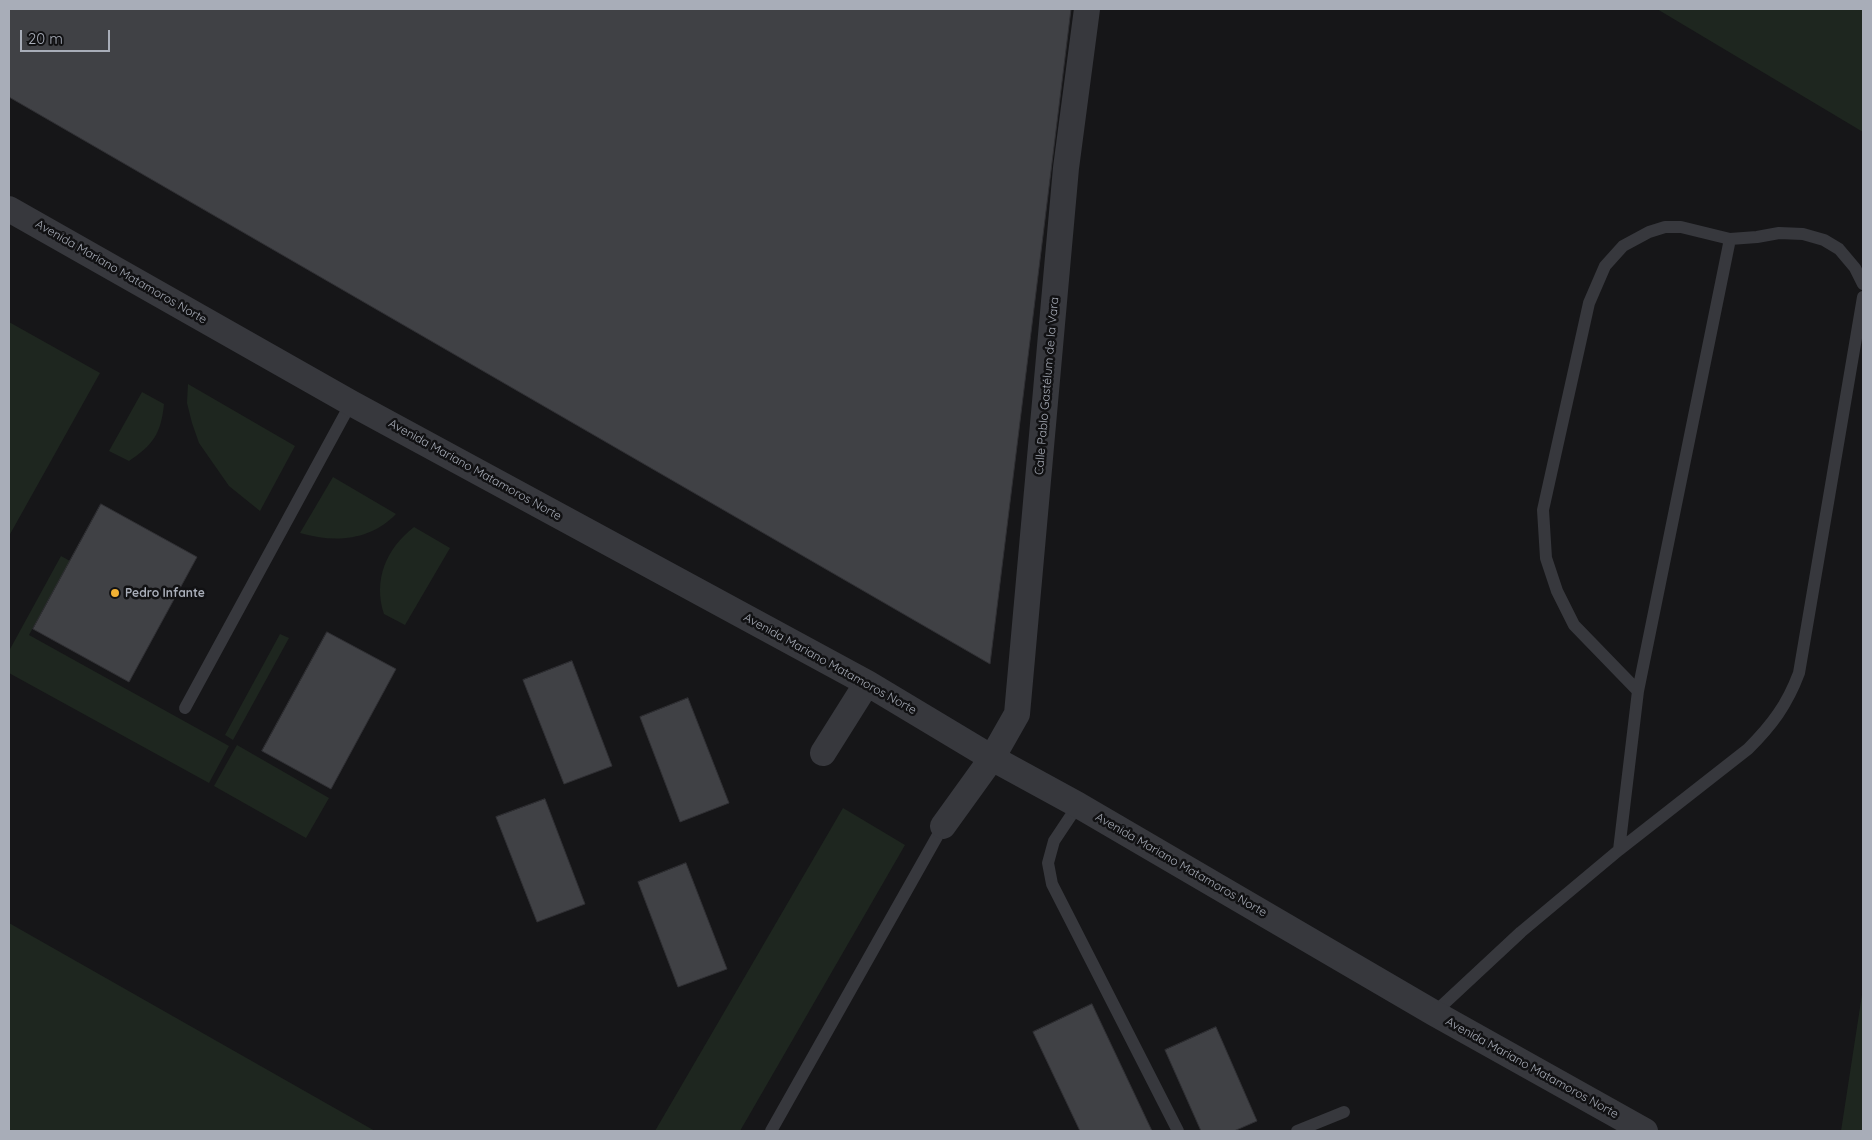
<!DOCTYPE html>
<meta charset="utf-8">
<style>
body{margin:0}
#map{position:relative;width:1872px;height:1140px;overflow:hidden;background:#161618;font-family:Quicksand,sans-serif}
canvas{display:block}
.frame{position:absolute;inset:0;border:10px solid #a8adb8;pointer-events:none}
.scale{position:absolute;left:20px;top:30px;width:90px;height:22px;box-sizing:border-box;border:2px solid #a8adb8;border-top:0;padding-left:6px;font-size:15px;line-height:18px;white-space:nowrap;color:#a8adb8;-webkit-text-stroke:4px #111113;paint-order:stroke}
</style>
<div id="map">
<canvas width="1872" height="1140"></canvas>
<div class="frame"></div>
<div class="scale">20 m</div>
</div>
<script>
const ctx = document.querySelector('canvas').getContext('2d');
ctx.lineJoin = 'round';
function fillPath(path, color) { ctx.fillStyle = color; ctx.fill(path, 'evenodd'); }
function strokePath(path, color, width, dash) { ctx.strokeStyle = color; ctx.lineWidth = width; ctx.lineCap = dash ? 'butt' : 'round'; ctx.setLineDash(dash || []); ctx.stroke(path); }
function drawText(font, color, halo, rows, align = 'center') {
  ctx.font = font + ' Quicksand,sans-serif'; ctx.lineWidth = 5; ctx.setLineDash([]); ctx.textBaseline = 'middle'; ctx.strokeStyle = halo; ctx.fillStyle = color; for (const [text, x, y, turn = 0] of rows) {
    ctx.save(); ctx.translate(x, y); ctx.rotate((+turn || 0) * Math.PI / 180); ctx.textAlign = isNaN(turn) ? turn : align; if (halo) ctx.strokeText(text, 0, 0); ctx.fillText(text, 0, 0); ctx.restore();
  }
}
const green = new Path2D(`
 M1657,9H1863V132Z
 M9,322L100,373L9,536Z
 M188,384L295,446L260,511L229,486L199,443L192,423L187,403Z
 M142,392L164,404C161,434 153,445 129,461L109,451Z
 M333,477L396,514C370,541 334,543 300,533Z
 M414,527L450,548L405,625L384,614C373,580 386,549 414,527Z
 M61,556L70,561L29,635L229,746L209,783L9,673V651Z
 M280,634L289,638L233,740L225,735Z
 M237,745L329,798L306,838L214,786Z
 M843,808L905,845L740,1131H655Z
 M9,923L375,1131H9Z
 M1863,988V1131H1841Z`);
const building = new Path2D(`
 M9,9H1071L990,664L9,97Z
 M101,504L197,557L129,682L33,629Z
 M327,632L396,669L331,789L262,751Z
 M572,661L612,766L564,784L523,680Z
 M688,698L729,803L680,822L640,717Z
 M545,799L585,904L537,922L496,817Z
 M686,863L727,969L678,987L638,882Z
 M1092,1004L1152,1131H1080L1033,1032Z
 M1216,1027L1257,1121L1234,1131H1201L1165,1050Z`);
const service = new Path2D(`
 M1638,691L1730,239
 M185,708L351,403
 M1078,805L1054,841L1048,863L1052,884L1178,1131
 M1619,850L1638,691L1574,625L1557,591L1546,558L1543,510L1589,303L1605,266L1623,246L1649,232L1665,227H1681L1730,239L1757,237L1779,233L1803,234L1824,240L1839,249L1855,268L1863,284
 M1434,1013L1521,932L1619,850L1748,749C1772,725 1787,705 1799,673L1863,297
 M771,1131L943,826
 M1297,1131L1344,1112`);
const minor = new Path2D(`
 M9,209L351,403L867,683L992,758L1078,805L1434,1013L1645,1131
 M823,753L867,683
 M943,826L992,758L1017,714L1066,168L1087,9`);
const markers = [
 [115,593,5,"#f2b134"]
];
const streetNames = [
 ["Avenida Mariano Matamoros Norte",121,272,30],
 ["Calle Pablo Gastélum de la Vara",1047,386,-85],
 ["Avenida Mariano Matamoros Norte",475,470,29],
 ["Avenida Mariano Matamoros Norte",830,664,29],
 ["Avenida Mariano Matamoros Norte",1181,865,30],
 ["Avenida Mariano Matamoros Norte",1532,1068,29]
];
const poiNames = [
 ["Pedro Infante",125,593]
];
fillPath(green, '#1e261f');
fillPath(building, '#404145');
strokePath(building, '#303034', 1);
strokePath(service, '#37383d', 12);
strokePath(minor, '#37383d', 26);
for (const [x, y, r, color] of markers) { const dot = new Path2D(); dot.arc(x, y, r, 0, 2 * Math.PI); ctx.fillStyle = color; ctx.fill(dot); strokePath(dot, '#111113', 2); }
drawText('12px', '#a8adb8', '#111113', streetNames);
drawText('bold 12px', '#a8adb8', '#111113', poiNames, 'left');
</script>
